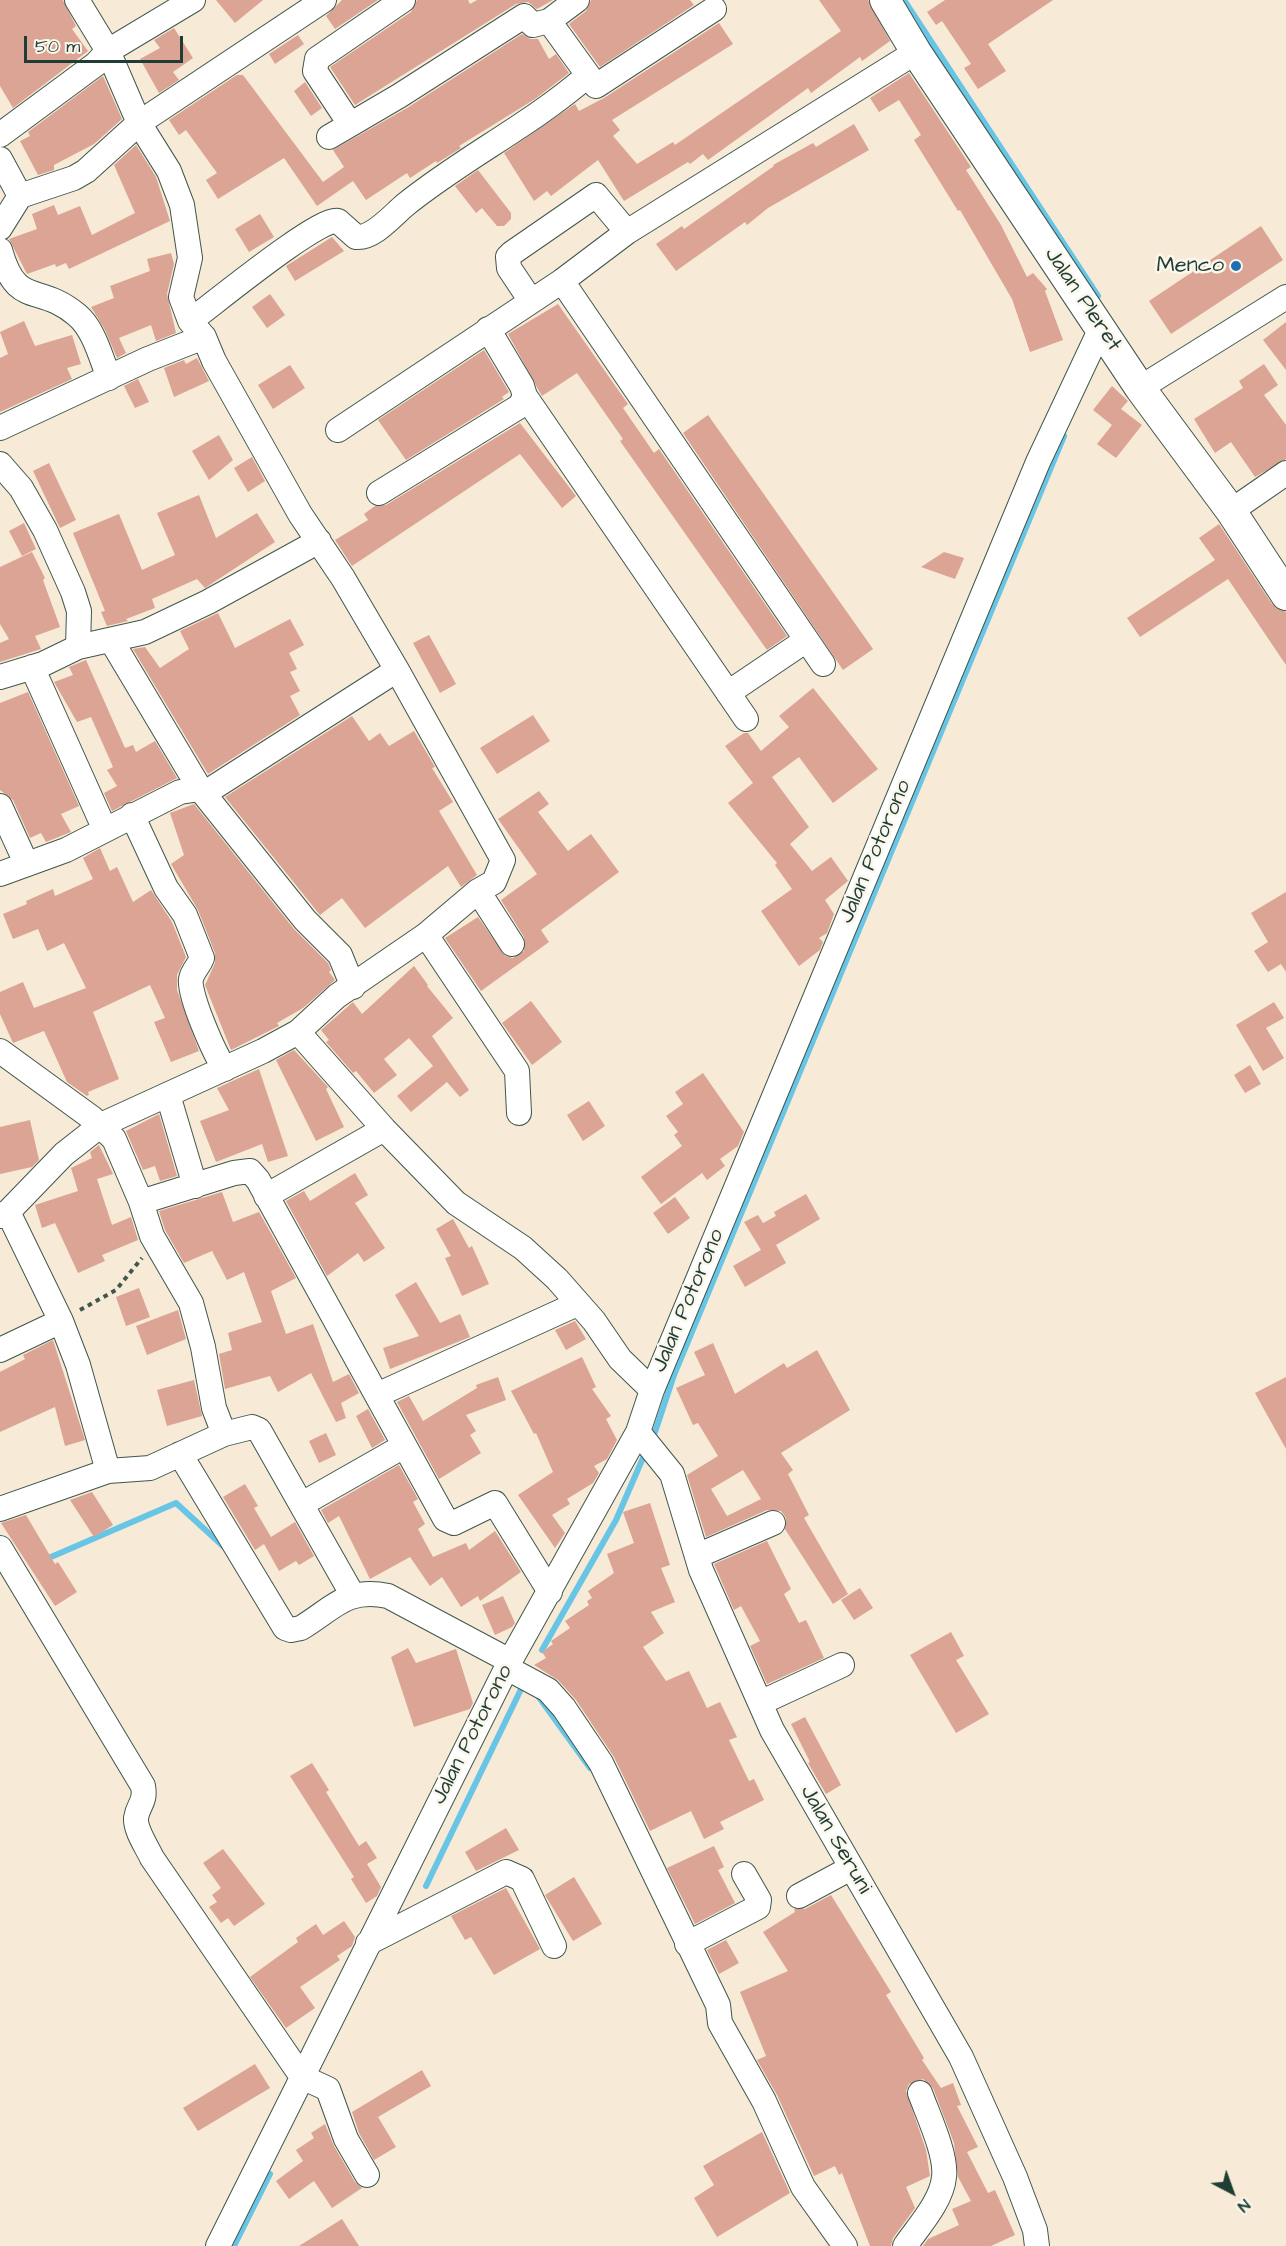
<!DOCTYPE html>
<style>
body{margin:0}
#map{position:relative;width:1286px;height:2246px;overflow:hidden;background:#f7ead6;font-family:"Architects Daughter",sans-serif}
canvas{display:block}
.north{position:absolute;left:1202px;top:2162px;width:60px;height:60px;-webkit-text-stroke:4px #fbf7ec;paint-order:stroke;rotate:139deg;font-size:16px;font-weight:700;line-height:24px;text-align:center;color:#1f3d34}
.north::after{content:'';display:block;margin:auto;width:21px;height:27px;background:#1f3d34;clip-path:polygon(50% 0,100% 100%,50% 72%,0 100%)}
.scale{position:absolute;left:24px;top:36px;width:159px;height:27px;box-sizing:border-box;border:3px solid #1f3d34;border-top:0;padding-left:8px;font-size:18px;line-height:21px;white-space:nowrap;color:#1f3d34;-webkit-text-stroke:4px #fbf7ec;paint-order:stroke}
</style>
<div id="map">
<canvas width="1286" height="2246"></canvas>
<div class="north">N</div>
<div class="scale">50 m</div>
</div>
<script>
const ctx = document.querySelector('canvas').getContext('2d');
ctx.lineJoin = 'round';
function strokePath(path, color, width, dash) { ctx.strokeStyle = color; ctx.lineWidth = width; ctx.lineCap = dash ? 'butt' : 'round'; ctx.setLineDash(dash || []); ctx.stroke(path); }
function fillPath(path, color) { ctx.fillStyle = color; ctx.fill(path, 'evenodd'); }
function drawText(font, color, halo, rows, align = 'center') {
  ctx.font = font + ' "Architects Daughter",sans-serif'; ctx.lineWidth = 5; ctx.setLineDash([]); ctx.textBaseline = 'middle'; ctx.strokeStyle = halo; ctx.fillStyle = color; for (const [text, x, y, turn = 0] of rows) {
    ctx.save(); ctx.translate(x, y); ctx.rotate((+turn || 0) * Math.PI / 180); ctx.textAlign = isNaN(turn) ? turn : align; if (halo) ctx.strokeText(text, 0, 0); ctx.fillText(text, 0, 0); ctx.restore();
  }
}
const stream = new Path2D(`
 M904,0L1098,296
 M654,1435L674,1375L1064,436
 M44,1560L176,1503L224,1547
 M542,1650L616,1520L646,1451
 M538,1696L590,1768
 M426,1886L524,1683
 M234,2246L270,2174`);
const building = new Path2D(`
 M0,0H63L76,26L72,29L88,51L13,108L0,86Z
 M216,0H263L235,23Z
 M342,0H378L335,29L326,16Z
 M417,0H468L470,4L477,0H553L537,9L528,2L516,4L355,105L330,67L411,12Z
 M591,0H690L694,5L600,67L569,24L586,11Z
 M819,0H868L890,41L862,61L860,57L811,93L808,88L708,160L703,154L690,164L688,162L624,201L598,160L551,196L547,191L534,201L504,153L575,104L579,111L604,98L719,23L733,44L612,120L620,130L613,136L637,164L673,142L675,145L841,31Z
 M945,0H1053L988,44L1006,71L978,89L964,68L971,64L942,21L936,25L927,12Z
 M174,28L193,58L173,72L179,80L159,93L140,59L160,48L154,40Z
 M522,34L530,39H538L549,59L556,54L569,73L535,99L459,146L461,148L437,163L436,161L410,178L407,173L366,200L353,181L317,206L284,158L218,199L206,180L217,173L186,130L179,135L169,120L237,75H243L323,182L344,167L333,150L407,108Z
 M298,35L304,44L275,64L269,54Z
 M909,73L971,167L966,170L1001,225L1027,277L1033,273L1047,289L1045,291L1063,340L1030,352L1012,299L960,210L958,211L914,140L921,135L899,100L879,112L870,98Z
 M103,76L122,119L94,144L54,165V170L38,175L20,141L30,136L28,132Z
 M305,82L322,108L311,116L294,91Z
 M854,124L869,150L768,208L747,225L745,222L676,271L656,244L682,226L684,229L774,166L773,165L813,143L816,147Z
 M136,145L156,177L170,221L69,269L66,263L56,267L55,264L27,274L9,239L37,229L32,214L54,205L58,215L80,206L92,235L135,213L114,165Z
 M478,170L511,213V219L504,226H497L482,208L476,213L455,186Z
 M260,214L274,237L249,252L235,229Z
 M1261,226L1283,260L1171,334L1149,301Z
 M332,237L344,251L295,281L286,266Z
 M171,253L174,264L167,294L176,333L156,341L151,325L119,338L126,353L117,358L105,330L91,307L114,298L110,286L150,271L147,259Z
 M270,294L285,315L267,328L252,307Z
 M558,304L628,404L623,408L654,453L659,449L787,636L767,650L620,441L623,439L577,373L542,396L538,389L508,334Z
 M24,321L35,346L72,335L81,364L67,368L72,379L0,412V358L8,354L0,332Z
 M1286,322V370L1263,340Z
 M484,350L509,392L502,397L504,399L406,460L378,420Z
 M197,358L209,381L174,397L164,368L184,360L186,364Z
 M1264,364L1278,385L1264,395L1286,425V459L1255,477L1231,442L1215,453L1194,419L1243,388L1239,381Z
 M290,365L305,388L273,409L258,385Z
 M138,379L149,402L135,408L124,386Z
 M1112,386L1128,401L1121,409L1142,425L1116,458L1097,444L1112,425L1093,410Z
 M708,415L873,649L843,670L683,433Z
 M520,423L576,496L562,508L520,454L352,566L335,540L368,520L364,514L375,506L386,505Z
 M219,435L233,460L209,480L192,451Z
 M252,457L265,481L248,492L234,468Z
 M49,463L76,520L60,528L33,471Z
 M199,495L216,538L257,513L275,542L205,588L197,579L152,599L155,608L126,619L128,621L107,626L101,612L105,611L73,533L119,514L142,570L175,555L157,513Z
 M24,523L36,549L22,556L9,531Z
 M1219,524L1272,604L1286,612V665L1228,579L1140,637L1127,618L1215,560L1199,538Z
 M32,552L45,578L43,580L60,627L35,636L41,649L0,662V643L9,639L0,624V567Z
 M944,552L964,558L955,579L921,567Z
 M218,613L235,648L290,619L304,645L289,653L297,669L290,672L300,691L290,696L300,715L208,774L133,649L145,647L160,668L189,649L180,631Z
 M429,635L456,684L440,693L413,643Z
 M86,660L125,748L133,745L136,752L155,741L177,778L112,811L104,793L117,786L107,770L113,767L91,717L77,722L54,682L73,675L69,667Z
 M813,688L878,769L833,803L799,757L772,777L809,827L790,844L812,871L831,857L848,881L825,900L834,914L827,933L819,938L823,942L820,950L799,966L761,911L792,889L775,865L777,863L728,803L753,783L725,746L744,733H748L761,751L789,727L779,716Z
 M28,692L79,806L61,814L71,832L46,842L41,833L30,838L13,800L0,790V703Z
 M533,715L550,741L497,774L480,748Z
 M352,716L369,741L380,733L389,746L414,731L435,767L432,768L453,802L439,811L477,875L461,887L448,866L365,928L342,898L320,915L225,797Z
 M539,791L549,804L538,812L568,851L591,834L619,872L541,930L549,942L481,991L445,938L478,917L505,956L513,958L524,951V937L501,900L537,874L498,819Z
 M194,804L294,929L328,963L331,970L329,972L335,980L303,1008L277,1023L279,1026L231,1050L205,985L215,963V953L198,910L171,864L184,855L170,813Z
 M100,848L110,871L117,867L133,902L151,890L172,922L186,957L177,975V990L199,1051L171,1062L154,1022L165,1018L150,985L93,1012L119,1079L88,1092L89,1095L87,1096L67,1082L44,1031L13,1043L0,1014V992L23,982L34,1008L86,988L64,943L47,951L38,929L13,939L3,914L27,904L26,901L53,889L55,896L93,879L83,858Z
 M1286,892V972L1281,964L1268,972L1254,951L1268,942L1251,913Z
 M414,966L428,985L427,986L453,1018L432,1036L469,1090L460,1097L447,1082L411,1112L397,1096L433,1066L409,1038L384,1059L397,1075L374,1093L356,1071L353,1073L326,1042L329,1040L321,1030L353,1002L362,1014Z
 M531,1001L562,1042L532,1065L502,1023Z
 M1274,1002L1284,1018L1266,1028L1284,1058L1263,1071L1236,1025Z
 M294,1050L328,1087L326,1089L344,1127L316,1141L276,1060Z
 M1250,1065L1261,1084L1245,1093L1234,1075Z
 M259,1069L288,1156L268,1162L262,1144L216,1162L200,1121L229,1110L217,1088Z
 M703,1073L744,1132L738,1146L720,1159L725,1166L707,1180L702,1173L661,1204L641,1177L682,1146L674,1135L678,1132L666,1116L683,1104L675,1092Z
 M589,1101L605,1126L583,1141L567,1115Z
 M159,1114L177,1176L160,1181L155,1166L143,1170L126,1131Z
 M30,1120L39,1160L32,1167L0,1174V1127Z
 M99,1145L113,1174L97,1179L112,1225L131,1217L138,1240L102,1255L105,1261L78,1273L55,1223L42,1228L35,1205L78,1191L71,1168L92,1158L90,1152Z
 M355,1173L368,1195L355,1203L385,1248L364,1262L358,1253L327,1276L286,1201L304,1191L310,1201Z
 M222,1192L233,1222L259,1212L296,1278L271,1291L286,1334L313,1324L333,1382L349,1374L359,1393L341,1403L346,1418L336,1422L311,1373L278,1392L270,1376L225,1389L219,1354L232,1350L228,1333L262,1322L244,1272L227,1280L212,1251L184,1263L165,1230L159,1211Z
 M806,1194L820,1219L776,1245L786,1263L745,1287L733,1266L761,1250L744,1222L758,1215L763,1223L776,1216L774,1212Z
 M675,1197L690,1218L668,1234L653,1213Z
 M453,1219L469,1248L472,1246L489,1284L462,1296L445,1258L451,1256L436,1229Z
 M416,1282L440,1323L460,1314L470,1337L390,1369L383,1348L419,1336L395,1295Z
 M139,1288L150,1317L126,1326L116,1297Z
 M178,1310L186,1339L147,1355L136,1326Z
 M575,1321L586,1339L566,1350L555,1330Z
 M53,1340L85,1440L65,1446L55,1407L0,1432V1372L25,1359L23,1355Z
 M713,1343L735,1394L784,1363L787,1368L817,1350L850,1410L781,1453L793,1470L788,1474L809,1515L804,1518L848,1594L833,1604L785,1529L786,1518L781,1511L767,1510L706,1537L687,1475L718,1456L698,1423L693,1425L676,1388L705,1375L694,1352ZM743,1470L761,1499L727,1516L711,1489Z
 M582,1357L596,1387L592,1389L611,1416L606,1419L617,1440L607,1459L594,1466L599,1473L593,1483L567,1499L570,1504L552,1515L565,1533L555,1548L518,1495L553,1472L536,1433L534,1434L511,1391Z
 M498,1377L506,1400L466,1415L476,1431L470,1435L481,1453L439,1479L397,1402L409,1396L423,1421L477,1388L476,1385Z
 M1286,1377V1449L1255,1393Z
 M194,1380L202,1416L167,1426L157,1390Z
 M368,1409L385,1440L372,1448L356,1416Z
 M326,1433L336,1455L319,1463L309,1441Z
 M399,1465L418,1499L413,1502L425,1524L418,1529L433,1557L466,1543L469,1550L495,1531L521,1572L480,1601L478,1596L461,1607L442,1577L430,1586L410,1557L370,1579L339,1516L328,1523L321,1510Z
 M245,1484L258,1506L254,1508L271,1537L295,1522L314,1556L299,1565L296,1561L279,1571L264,1544L255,1550L223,1497Z
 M92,1492L113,1525L94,1537L70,1500Z
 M650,1503L670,1565L661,1568L675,1602L651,1612L664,1633L643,1647L666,1681L689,1671L707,1708L720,1702L737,1737L729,1740L749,1781L754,1779L764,1800L720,1822L724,1829L704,1839L691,1811L650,1831L614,1757L576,1700L558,1680L534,1665L546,1658L542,1652L553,1644L551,1641L570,1628L565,1621L589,1605L587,1601L592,1598L588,1591L614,1573L607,1554L634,1543L623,1512Z
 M26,1515L55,1564L58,1562L77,1592L55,1606L1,1523Z
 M767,1541L791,1589L784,1594L799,1623L806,1620L824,1658L767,1684L750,1646L760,1641L741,1606L734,1610L714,1564Z
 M860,1588L873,1608L854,1620L841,1600Z
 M503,1596L515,1623L512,1627L495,1635L482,1605Z
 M951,1632L964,1656L956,1660L989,1714L956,1733L910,1655Z
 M408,1648L416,1663L456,1649L473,1703L470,1709L414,1727L391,1657Z
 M805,1717L841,1785L826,1794L808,1763L810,1762L791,1724Z
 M312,1763L329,1790L326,1792L359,1846L366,1841L377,1858L367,1864L381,1887L377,1896L366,1903L351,1879L354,1877L290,1776Z
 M506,1828L519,1850L476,1871L465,1852Z
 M714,1846L724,1867L718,1870L735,1903L695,1924L667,1868Z
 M223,1849L265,1904L234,1926L228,1918L221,1923L209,1907L217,1902L212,1895L221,1888L203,1863Z
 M574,1877L602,1924L573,1941L545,1895Z
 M506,1888L540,1949L494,1975L471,1937L465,1940L451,1916Z
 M831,1895L891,1992L886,1995L924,2058L922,2060L941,2088L953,2083L961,2105L957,2106L978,2147L967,2152L988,2193L995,2190L1015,2235L991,2246H923L928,2239L959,2225L952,2209L971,2201L958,2177L954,2143L933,2088L923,2079L909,2084L906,2091L926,2150L930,2176L906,2187L915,2208L893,2238L891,2246H870L842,2173L839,2175L835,2166L814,2176L777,2095L757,2060L766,2056L740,1992L788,1971L763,1932L795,1912L794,1909H805Z
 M344,1921L355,1937L352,1946L337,1956L340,1960L300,1987L315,2008L286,2028L250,1977L298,1942L296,1938L316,1924L323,1935Z
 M726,1940L739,1963L719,1974L707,1950Z
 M255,2064L270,2088L198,2131L183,2108Z
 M422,2070L431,2086L378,2117L396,2147L374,2160L359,2133L352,2112Z
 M325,2124L334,2146L355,2182L362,2188L332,2208L314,2181L289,2199L276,2181L303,2161L296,2150L314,2138L311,2133Z
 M762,2132L790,2193L717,2237L694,2198L714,2185L703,2166Z
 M342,2219L359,2246H299Z`);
const path = new Path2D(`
 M80,1310L116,1290L142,1258`);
const minor = new Path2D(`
 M577,0L549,21L596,86L714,9
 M350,124L315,71L317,59L403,0
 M0,135L96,64L108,51L193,0
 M329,137L399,96L524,16L533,25L549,21
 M0,159L20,196L0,228
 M20,196L74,178L86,171L139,123L324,0
 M0,250C17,310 38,282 77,315C94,329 101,358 109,378
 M562,281L823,664
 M531,301L509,268L508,257L512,253L596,195L627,232
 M190,321C211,306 321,215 338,221L356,237C373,239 393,215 405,205C463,158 531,125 587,76
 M1140,388L1286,297
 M525,396L746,719
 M0,428L148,359L204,337
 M338,430L562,281L627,232L916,52
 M0,464L21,488L45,530L73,592L79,611L78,647L43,664L0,677
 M379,493L520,406L525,396L522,386L488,329
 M1231,511L1286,473
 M111,640L200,789
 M78,647L145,632L208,602L319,541
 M32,667L105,830
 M728,693L805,641
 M205,793L397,670
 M0,806L26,863
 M132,815L166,888L185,915L202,958C199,966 193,970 191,979C188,994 215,1055 225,1069
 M0,874L66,850L180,792L200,789L305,920L340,955L353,987
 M478,891L512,944
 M426,935L517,1071L519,1113
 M298,1032L384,1129L456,1203L523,1248L557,1279L594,1321L620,1359L652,1390
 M0,1051L92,1118L114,1139L141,1202L152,1236L191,1303L203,1347L214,1408L224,1434L150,1468L108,1471L0,1509
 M168,1095L195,1186
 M266,1196L384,1129
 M141,1202L234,1173L250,1171L258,1180L445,1519L454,1523L495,1503L550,1592
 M8,1212L61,1321L78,1365L108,1471
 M0,1216L8,1212L64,1154L101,1125L263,1051L298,1032L337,996L426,935L478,891L494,882L503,860L397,670L343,578L300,514L214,361L204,337L190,321L181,297L190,258L182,205L169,171L139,123L108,51L77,0
 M0,1350L61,1321
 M377,1395L577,1304
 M638,1432L672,1474L701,1570L772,1730L961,2057L1015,2177L1035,2230L1037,2246
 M224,1434L252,1427L259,1430L352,1594
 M180,1454L285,1628L291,1630L301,1628C334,1608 347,1587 388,1596L510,1661
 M302,1504L404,1446
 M0,1548L143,1786C146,1803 138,1804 136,1818C135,1830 147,1847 152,1858L302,2077L328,2089L346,2139L367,2175
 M697,1556L773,1523
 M507,1668L548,1690L564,1708L601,1763L718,2005L720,2023L764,2101L803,2187L845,2246
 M760,1703L842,1665
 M799,1896L851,1868
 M368,1943L506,1872L522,1879L554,1946
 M687,1944L758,1907L759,1900L744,1874
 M218,2246L510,1661L638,1432L652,1390L1038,462L1101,328
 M905,2246C918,2227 942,2201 944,2177C947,2155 928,2115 920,2093`);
const major = new Path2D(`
 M885,0L916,52L1140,388L1231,511L1286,595`);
const markers = [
 [1236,266,6,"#1f6fb2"]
];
const poiNames = [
 ["Menco",1224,266]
];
const streetNames = [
 ["Jalan Pleret",1082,300,56],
 ["Jalan Potorono",876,852,-67],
 ["Jalan Potorono",689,1301,-67],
 ["Jalan Potorono",473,1735,-63],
 ["Jalan Seruni",835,1840,60]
];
strokePath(stream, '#68c5e6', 6);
fillPath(building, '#dba494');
strokePath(minor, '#3f574c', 26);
strokePath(major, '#3f574c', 32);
strokePath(path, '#3f574c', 4, [4.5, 4.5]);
strokePath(minor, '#fff', 24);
strokePath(major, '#fff', 30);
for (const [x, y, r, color] of markers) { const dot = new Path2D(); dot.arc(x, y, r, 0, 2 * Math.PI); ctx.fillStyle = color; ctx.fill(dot); strokePath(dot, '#fbf7ec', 2); }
drawText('22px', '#1f3d34', '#fbf7ec', poiNames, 'right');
drawText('22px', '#1f3d34', '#fbf7ec', streetNames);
</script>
